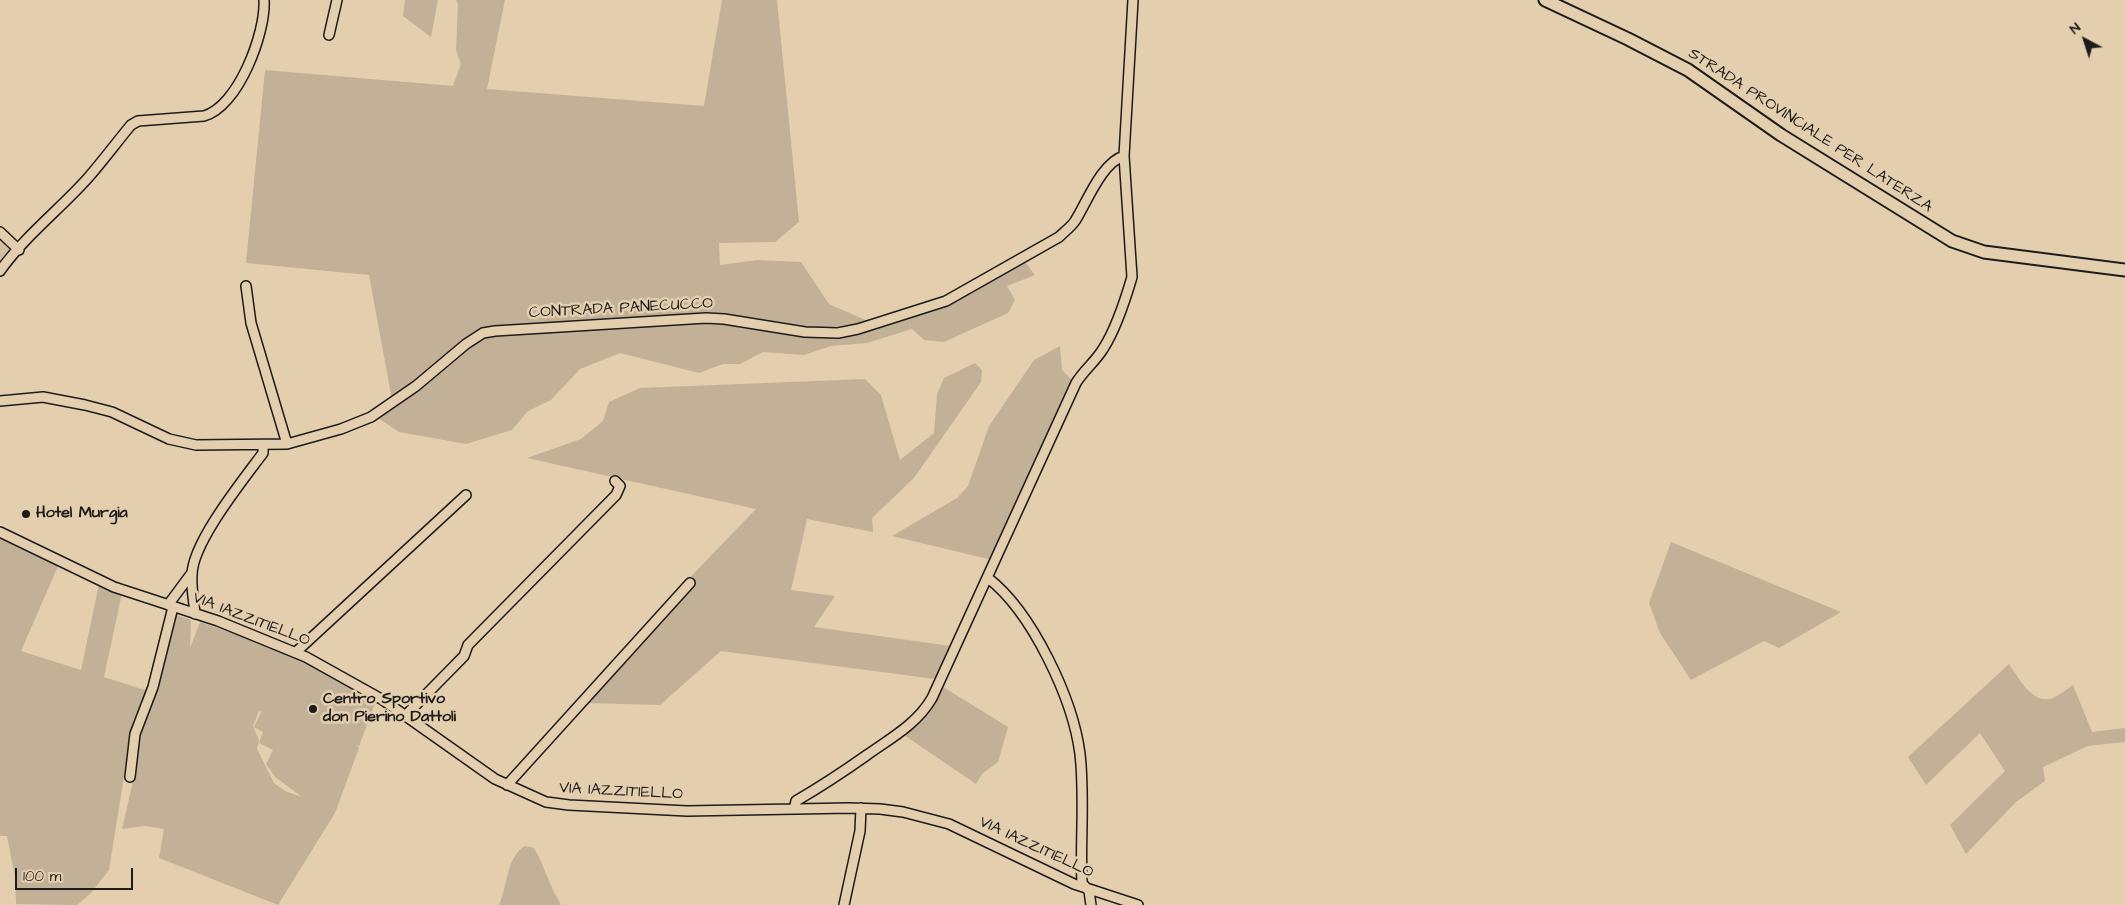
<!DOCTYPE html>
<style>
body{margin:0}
#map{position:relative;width:2125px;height:905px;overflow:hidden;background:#e3cfae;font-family:"Architects Daughter",sans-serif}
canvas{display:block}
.north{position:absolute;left:2060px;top:15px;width:50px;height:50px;-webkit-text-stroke:4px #e3cfae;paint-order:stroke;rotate:320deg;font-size:14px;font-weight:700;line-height:20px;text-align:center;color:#1c1c1c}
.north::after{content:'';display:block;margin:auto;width:18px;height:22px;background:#1c1c1c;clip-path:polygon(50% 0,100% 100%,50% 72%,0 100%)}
.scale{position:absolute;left:15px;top:868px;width:118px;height:22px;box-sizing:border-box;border:2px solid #1c1c1c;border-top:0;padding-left:6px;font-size:15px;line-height:18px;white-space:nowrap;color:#1c1c1c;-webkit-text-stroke:4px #e3cfae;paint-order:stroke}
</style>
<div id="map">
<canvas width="2125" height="905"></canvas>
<div class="north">N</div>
<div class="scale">100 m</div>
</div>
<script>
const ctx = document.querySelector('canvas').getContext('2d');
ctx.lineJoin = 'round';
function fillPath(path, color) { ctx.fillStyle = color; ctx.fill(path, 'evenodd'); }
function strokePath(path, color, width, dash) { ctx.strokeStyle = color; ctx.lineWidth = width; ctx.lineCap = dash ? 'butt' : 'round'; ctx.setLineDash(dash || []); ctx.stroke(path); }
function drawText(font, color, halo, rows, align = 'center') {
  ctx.font = font + ' "Architects Daughter",sans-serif'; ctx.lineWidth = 5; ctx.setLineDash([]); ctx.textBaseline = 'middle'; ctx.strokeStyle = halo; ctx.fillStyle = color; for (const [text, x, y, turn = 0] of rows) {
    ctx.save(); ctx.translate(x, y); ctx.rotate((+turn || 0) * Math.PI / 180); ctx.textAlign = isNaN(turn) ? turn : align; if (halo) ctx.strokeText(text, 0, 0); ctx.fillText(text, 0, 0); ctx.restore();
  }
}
const built = new Path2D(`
 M0,241L10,250L0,263Z`);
const green = new Path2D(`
 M405,0H438L431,37L403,16Z
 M456,0H505L487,89L704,106L722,0H777L799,222L775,242L719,243L720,265L757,260L801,262L829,304L870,322L816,329L714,314L707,320L840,334L941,305L1022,258L1035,275L1007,286L1015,300L1008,313L944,342L924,340L912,329L867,343L831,346L804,355L763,352L740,364H723L699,373L620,353L580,369L551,400L528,411L512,430L466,444L399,432L378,418L488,334H477L475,331L407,389L392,400L369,275L246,263L265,70L453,86L461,64L456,50L458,4Z
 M1060,346L1062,370L1072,380L992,560L892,536L957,498L968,486L989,426L1034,360Z
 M975,363L982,370L981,382L914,478L872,518L873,532L807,519L791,590L835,596L814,627L951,646L935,679L721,651L660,705L585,703L671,597L756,509L527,458L581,439L603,421L609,402L640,388L865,379L881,395L900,460L934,433L937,394L944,378Z
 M0,538L59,564L21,651L81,670L99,584L122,593L104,677L148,691L133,721L109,870L91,893L77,905L16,904L15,877L7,836H0Z
 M1671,542L1841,612L1779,648L1764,641L1691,680L1660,633L1649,603Z
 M174,614L191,620L190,648L200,622L285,651L324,670L376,701L359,746L356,745L359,748L335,813L278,905L159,858L164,829L145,826L122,829L134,777L139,732ZM259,711L261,712L254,727L263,732L259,743L273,750L266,764L275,777L302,797L285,791L274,783L257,749L259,740L253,726Z
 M2009,664C2018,677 2033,706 2053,698C2060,695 2067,689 2073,685L2092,732L2125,728V742L2088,746L2043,767L2045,781L2016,802L1966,854L1950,825L2005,771L1980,733L1926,785L1908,757Z
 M940,685L1008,727L998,762L982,774L976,784L901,733Z
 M525,846L534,848L539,857L552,888L561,905H499C508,886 506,857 525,846Z`);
const minor = new Path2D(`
 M329,35L337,0
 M0,232L19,250
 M0,271C24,237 59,210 87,179C102,162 116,143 131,125L138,121L204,116C238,107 266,33 264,0
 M246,286L251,323L287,444
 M0,401L43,397L85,405L112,412L169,439L196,445L287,444L341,429L371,417L416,386L466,344L483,333L495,331L706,318L724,319L805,332L838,333L858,329L946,301L1059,237C1064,232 1071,227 1075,221C1087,202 1102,162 1124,156L1133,0
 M0,532L114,587L218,621L306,657L383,700L495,779L546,802L569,805L687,811L849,808L880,809L903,812L949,824L1074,884L1138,905
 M988,578C1032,612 1073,699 1080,754C1085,797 1080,840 1082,883L1089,891L1091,905
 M168,605L191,574
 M195,614C194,601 191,588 192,575C192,543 243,480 263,453V445
 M296,652L466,495
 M406,715L464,656L468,645L616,495L620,486L615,481
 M130,777L135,734L153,687L173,607
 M507,785L690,583
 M794,809L796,801C820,787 843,772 867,755C891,738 917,724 932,698L1076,383C1084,370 1095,362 1103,349C1116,329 1125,301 1132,277L1124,156
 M844,905L860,831L861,808`);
const secondary = new Path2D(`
 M1545,0L1628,39L1688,70L1781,135L1952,241L1984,252L2125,270`);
const markers = [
 [26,514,5,"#1c1c1c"],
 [313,709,5,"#1c1c1c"]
];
const streetNames = [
 ["STRADA PROVINCIALE PER LATERZA",1810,131,33],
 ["CONTRADA PANECUCCO",621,309,-3],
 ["VIA IAZZITIELLO",251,620,21],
 ["VIA IAZZITIELLO",621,792,3],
 ["VIA IAZZITIELLO",1036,848,25]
];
const poiNames = [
 ["Hotel Murgia",36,514],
 ["Centro Sportivo",323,700],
 ["don Pierino Dattoli",323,718]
];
fillPath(built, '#d2c0a2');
fillPath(green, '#c2b196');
strokePath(minor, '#1c1c1c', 12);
strokePath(secondary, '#1c1c1c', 15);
strokePath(minor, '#e3cfae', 9);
strokePath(secondary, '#e3cfae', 11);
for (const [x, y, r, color] of markers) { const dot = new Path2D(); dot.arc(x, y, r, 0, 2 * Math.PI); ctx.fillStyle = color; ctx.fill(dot); strokePath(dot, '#e3cfae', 2); }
drawText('16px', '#1c1c1c', '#e3cfae', streetNames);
drawText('bold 16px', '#1c1c1c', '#e3cfae', poiNames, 'left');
</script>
